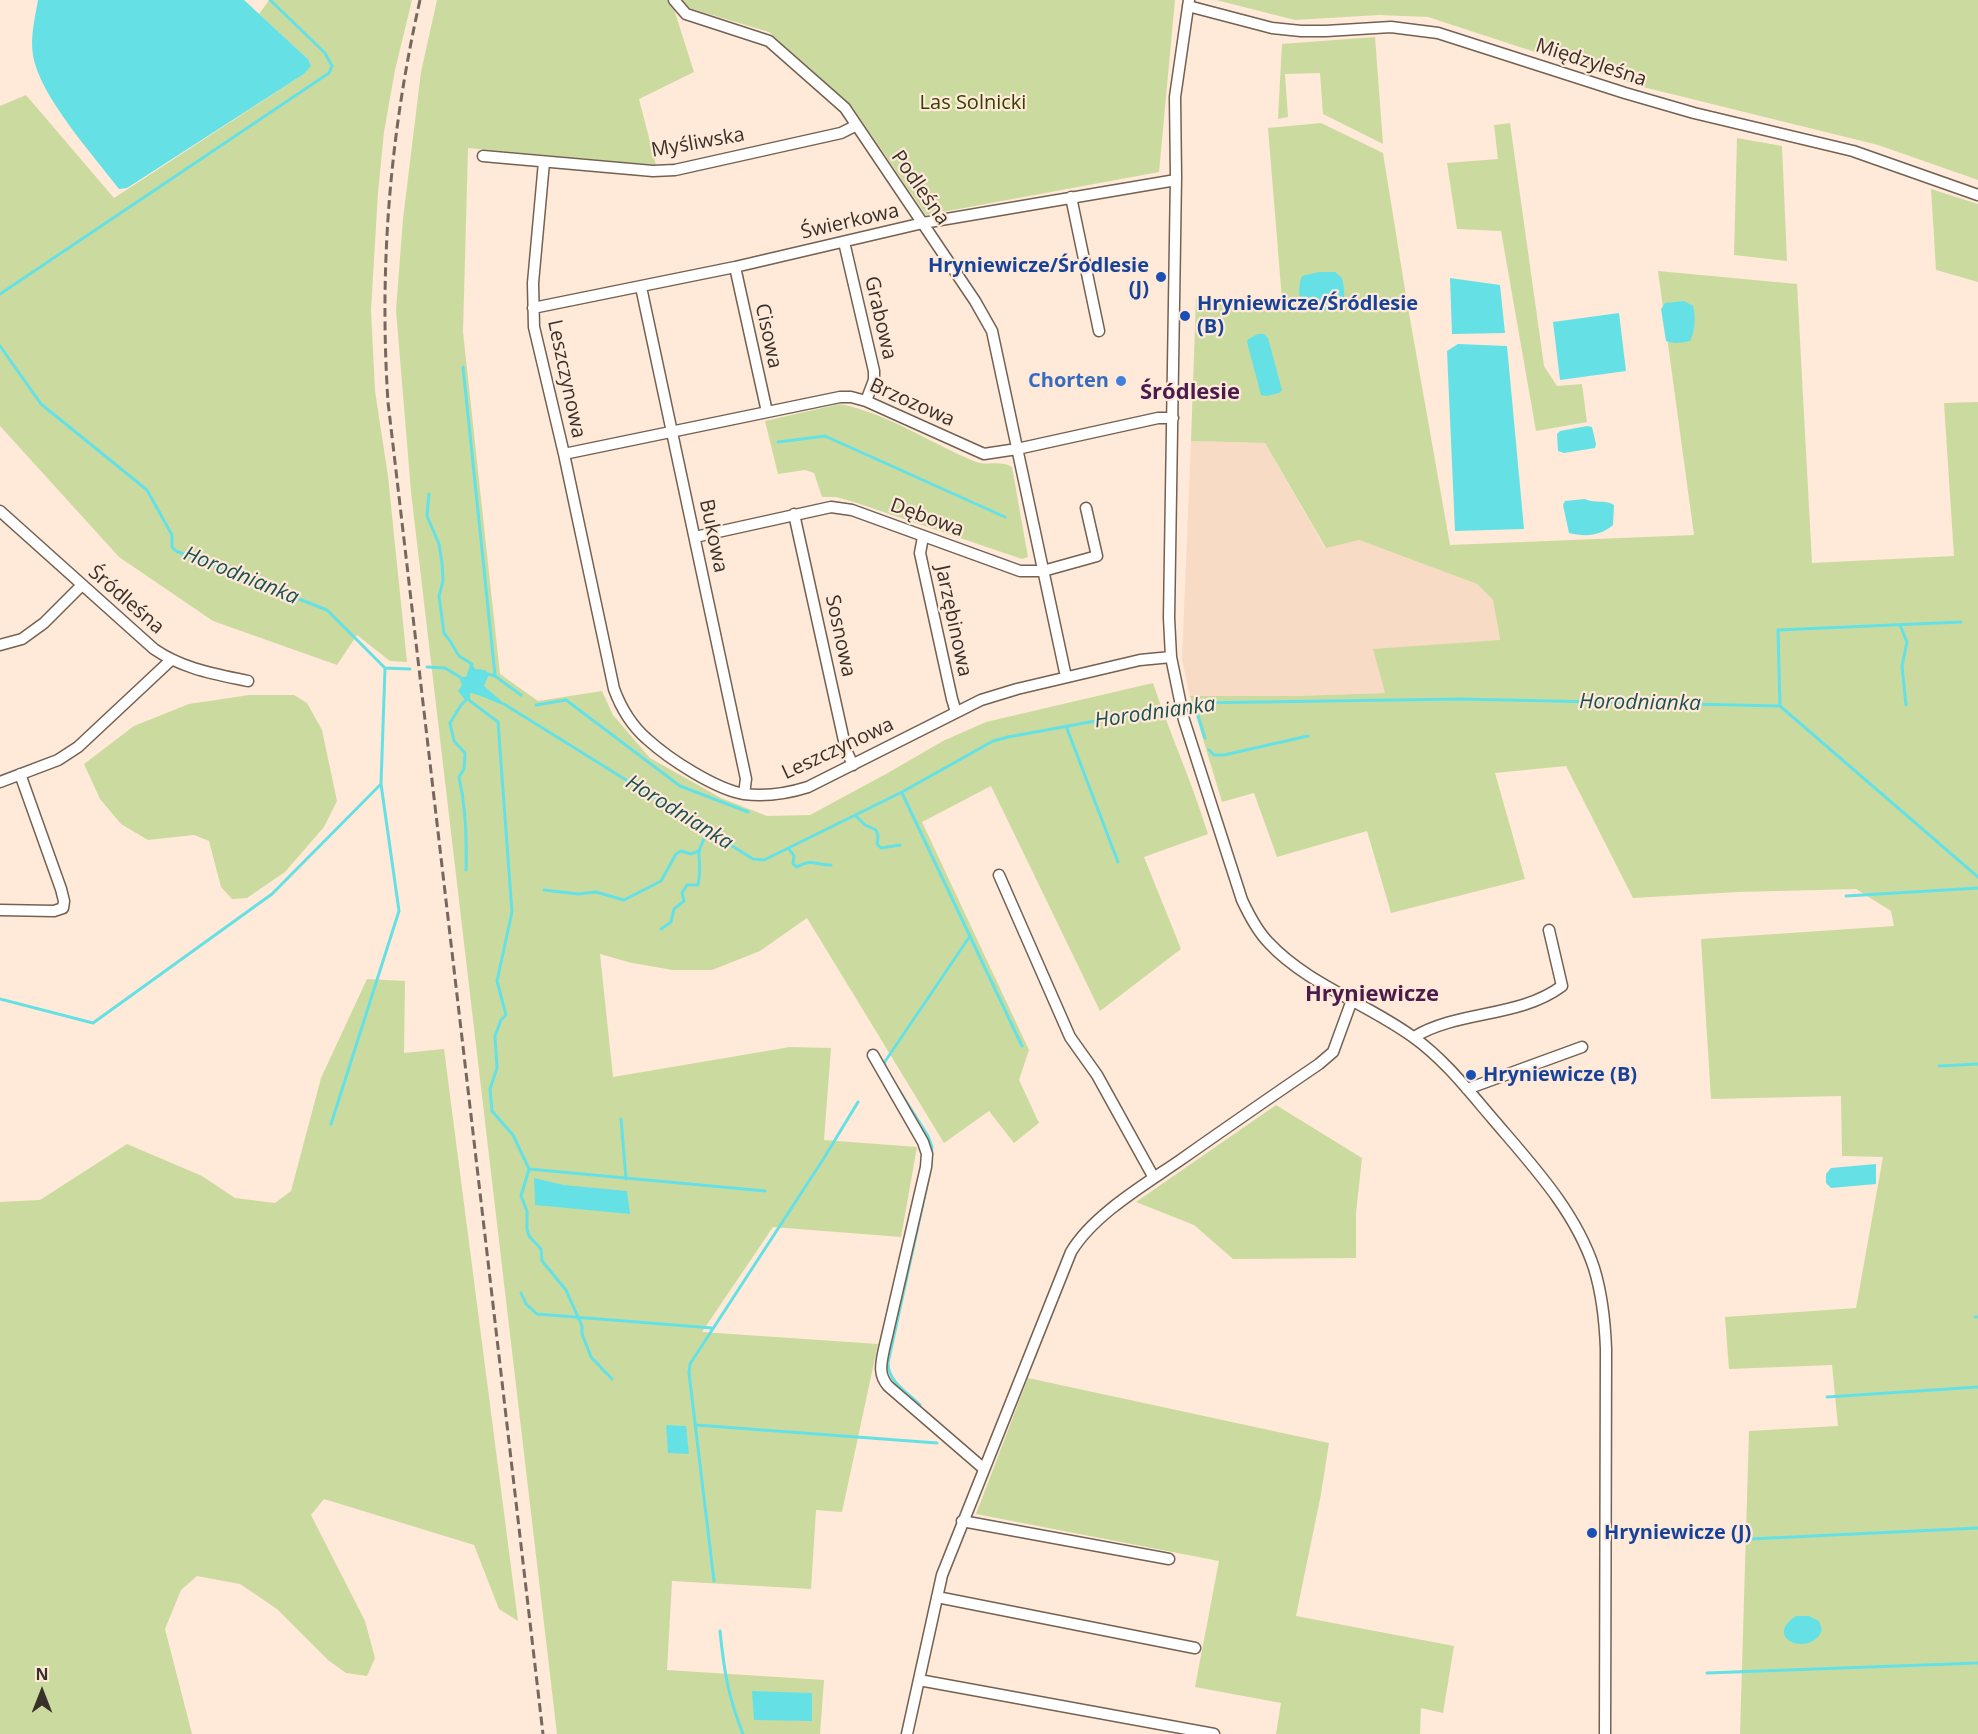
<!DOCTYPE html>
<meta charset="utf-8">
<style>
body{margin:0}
#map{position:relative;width:1978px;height:1734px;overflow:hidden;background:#ffe9d8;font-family:"Open Sans",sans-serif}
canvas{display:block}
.north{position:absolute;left:12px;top:1662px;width:60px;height:60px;-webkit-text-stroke:4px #ffe9d8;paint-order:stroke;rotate:0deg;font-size:16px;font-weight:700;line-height:24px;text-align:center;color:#38302a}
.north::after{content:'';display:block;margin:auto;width:21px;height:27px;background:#38302a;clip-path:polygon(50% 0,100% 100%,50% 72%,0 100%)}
</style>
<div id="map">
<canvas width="1978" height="1734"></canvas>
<div class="north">N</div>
</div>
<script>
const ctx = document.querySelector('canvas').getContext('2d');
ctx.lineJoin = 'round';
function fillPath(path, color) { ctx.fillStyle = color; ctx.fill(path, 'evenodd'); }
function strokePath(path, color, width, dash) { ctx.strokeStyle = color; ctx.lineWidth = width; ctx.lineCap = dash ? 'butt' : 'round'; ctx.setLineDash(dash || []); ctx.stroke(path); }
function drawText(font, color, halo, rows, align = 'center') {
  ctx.font = font + ' "Open Sans",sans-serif'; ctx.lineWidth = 4.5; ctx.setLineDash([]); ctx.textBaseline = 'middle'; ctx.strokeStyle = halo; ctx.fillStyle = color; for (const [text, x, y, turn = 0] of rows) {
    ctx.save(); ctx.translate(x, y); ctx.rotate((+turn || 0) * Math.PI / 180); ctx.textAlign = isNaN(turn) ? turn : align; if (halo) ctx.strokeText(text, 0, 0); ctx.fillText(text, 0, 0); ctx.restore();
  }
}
const built = new Path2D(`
 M1191,441L1265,443L1325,548L1359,540L1477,584L1493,600L1500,641L1385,693L1295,696H1190L1182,660Z`);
const green = new Path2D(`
 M269,0H412L395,70L384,132L378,193L371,310L375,391L388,476L407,662L390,661L357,635L337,665L213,621L119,557L0,426V106L26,95L114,198L304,74L310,66L308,59L259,14Z
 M437,0H1175L1159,172L926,215L851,105L769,32L672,3L694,72L639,99L656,165L468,148L463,332L500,674L538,701L602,691L613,715L650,758L721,798L767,816L810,815L886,774L943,741L986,722L1153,683C1170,734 1192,782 1208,834L1144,857L1181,949L1100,1011L991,786L922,822L1029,1050L1019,1080L1039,1123L1014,1143L989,1111L944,1143L807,918L760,951L712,970H673L632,963L600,954L613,1077L790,1047L831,1048L824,1140L917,1147L901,1237L773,1227L702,1332L878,1344L842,1512L816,1510L811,1589L672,1581L667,1670L824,1680L820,1734H557L411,492L396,310L403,219L421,72Z
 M1216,0H1978V180L1878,145L1639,86L1428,17L1379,15L1295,20Z
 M1375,37L1383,144L1323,114L1320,73L1285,74L1288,117L1278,119L1282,44Z
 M1321,123L1383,153L1407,302L1450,545L1694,535L1658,271L1797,284L1812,563L1954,556L1944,403L1978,402V1734H1740L1749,1431L1838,1426L1832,1365L1729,1369L1725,1317L1856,1308L1883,1157L1842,1156L1841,1096L1711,1099L1701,939L1894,926L1891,911L1856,889L1738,892L1633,898L1566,766L1495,773L1525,879L1391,913L1367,831L1277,857L1254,793L1222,802L1190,696H1295L1385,693L1373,649L1500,640L1493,600L1477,584L1359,540L1326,548L1265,443L1191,441L1196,298L1282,300L1268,128Z
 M1510,123L1544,366L1557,386L1582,384L1587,422L1536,431L1501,231L1457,229L1447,163L1498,159L1494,125Z
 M1737,138L1782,146L1787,261L1734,255Z
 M1931,189L1978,204V282L1936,270Z
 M840,404C889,414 930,443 976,462C988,466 1001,460 1012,467L1028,557L1022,559L857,503L836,497H822L814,473L805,470L778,474L765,421Z
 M249,695H294L307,703L322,730L337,801L324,827L285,872L247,898L232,899L221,887L209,841L194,835L148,840L121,824L100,799L84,764L134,726L189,704Z
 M367,979L405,981L404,1053L444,1049L518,1621L499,1609L474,1545L324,1499L311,1515L365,1621L375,1658L367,1676L346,1673L328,1660L277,1609L240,1584L197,1576L181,1590L165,1629L192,1734H0V1202L40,1200L127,1144L202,1176L235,1198L275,1203L291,1191L321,1078Z
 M1276,1105L1362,1158L1356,1213V1258L1233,1259L1194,1225L1136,1202Z
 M1028,1378L1329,1443L1321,1494L1296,1616L1454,1646L1443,1713L1421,1708L1420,1734H1276L1281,1703L1195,1687L1219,1561L976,1514Z`);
const water = new Path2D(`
 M38,0H244L308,59L311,66L304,74L127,188L119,189C94,156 39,95 33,55C30,37 35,18 38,0Z
 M1319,272H1335L1342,278C1345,290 1347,302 1336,311L1304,309C1298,302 1298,285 1302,276Z
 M1450,278L1500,285L1505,333L1452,334Z
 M1684,301L1693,306C1696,316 1695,332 1690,341C1682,343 1674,344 1666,341L1661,309L1665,303Z
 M1619,313L1626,371L1560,380L1553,322Z
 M1258,334H1264L1268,338L1282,390L1279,393L1267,396L1261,395L1247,342L1248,339Z
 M1458,344L1507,346L1524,529L1455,531L1447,351Z
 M1587,426L1592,427L1596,444L1595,448L1564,453L1558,451L1557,434L1560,431Z
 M1585,499C1595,504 1605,499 1614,505L1613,525C1600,536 1586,537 1569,533L1563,505L1565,501Z
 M471,662L475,669L485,670L489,674L484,686L507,706C494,703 483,695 470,693V701L465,700L458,691L462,685L459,677H466Z
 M1876,1164V1184L1831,1188L1826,1183V1174L1831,1168Z
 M534,1178L564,1185L627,1191L630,1214L535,1205Z
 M666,1425L686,1426L689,1454L668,1453Z
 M1796,1616H1809L1819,1621L1822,1630C1812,1658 1761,1639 1796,1616Z
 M752,1691L812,1693V1721L754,1720Z`);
const stream = new Path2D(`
 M0,294L329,73L332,66L325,53L270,0
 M0,346L41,404L147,490L172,535V547L176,551L327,610L385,668L410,669
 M463,367L495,675
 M778,442L825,436L1005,517
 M429,494L427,516L439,544L442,563L443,581L439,596L444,633L450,641L459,656L472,664
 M1900,625L1907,642L1902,666L1906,705
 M427,667L445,668L460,677
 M488,674L495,676L521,695
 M468,698L470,701L498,722L512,912L497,981L506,1015L501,1020L495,1036L497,1068L490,1089L492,1111L513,1135L529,1169L521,1196L527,1211V1229L529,1236L541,1249L542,1261L566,1290L582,1326V1334L591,1357L612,1379
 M1194,703L1205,738
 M504,704L753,859L764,860L902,792L993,741L1008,737L1194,703L1461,699L1780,706L1978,877
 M536,705L566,700L680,786L748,812
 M1780,706L1778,630L1961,622
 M1066,726L1118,862
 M1209,750L1214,755H1224L1308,736
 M902,793L1022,1046
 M856,816L865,825L876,830L878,836L877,844L881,848L900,845
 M789,849L794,856L793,864L797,867C813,858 815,865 831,865
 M466,870C467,839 466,808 459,777L464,769L465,753L454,741L450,723L461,705L467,699
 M544,890L578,894L596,892L624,900L661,881L676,854L681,851L691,854L699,851L707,831
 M1846,896L1978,888
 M661,929L671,922L674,909L684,901L682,893L687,885H698C701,870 699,865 699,851
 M0,999L93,1023L272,894L381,784L385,668
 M885,1066L884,1063L970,936
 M1939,1066L1978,1064
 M897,1087L928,1136L932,1147L931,1166
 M621,1119L626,1179
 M331,1124L399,911L381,784
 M529,1169L765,1191
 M521,1293L526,1304L537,1314L712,1328
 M1975,1317H1978
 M1827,1397L1978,1387
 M920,1405C908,1393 888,1382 888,1363L929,1176
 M696,1425L937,1443
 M1750,1539L1978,1528
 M714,1581L689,1373L690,1364L824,1158L858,1102
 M720,1631C724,1671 728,1696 743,1734
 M1707,1673L1978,1663`);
const minor = new Path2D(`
 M674,0L686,14L769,41L845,108L975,301L992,331L1066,677
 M1189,0L1175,97L1176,177L1169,618L1171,657L1184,720L1242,900C1249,915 1257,931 1269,943C1307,984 1368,1004 1413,1037C1444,1059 1468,1090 1492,1118C1531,1164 1575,1210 1594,1268C1602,1294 1605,1322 1606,1349L1605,1734
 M1188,6L1272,28L1301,31H1326L1391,27L1438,33L1625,93L1694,113L1853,151L1978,195
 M483,156L653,171L675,170L841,133L855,126
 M544,162L533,283L534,327L564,454L614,689C621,708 632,726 647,739C669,759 715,789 744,794C767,797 786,794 808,787L981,700L1017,689L1140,660L1171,657
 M1071,197L1099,331
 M844,242L874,371V380L866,401
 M735,267L767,412
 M641,287L746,779L744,794
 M533,308L735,267L923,223L1176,180
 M564,454L840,397H851L866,401L984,454L1017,449L1158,418H1173
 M0,511L154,649C183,669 215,674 248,681
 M794,514L846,750L853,765
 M695,537L831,507L852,510L1020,571H1043L1097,556L1086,508
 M923,537L920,553L952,699L956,712
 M0,645L22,639L44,623L81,586
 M0,782L58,760L78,747L171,660
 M999,875L1070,1037L1097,1075L1154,1178
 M0,910L54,911L63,908L64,901L61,889L20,774
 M1414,1037C1459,1010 1519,1018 1562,986L1549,930
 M873,1055L923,1142L927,1154L926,1167L884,1349C881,1364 878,1374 888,1386L983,1468
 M1467,1089L1582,1047
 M962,1521L1169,1559
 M937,1597L1195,1648
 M919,1680L1214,1734
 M907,1734L942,1575L1071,1252C1093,1215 1144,1185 1179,1161C1226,1128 1272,1096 1319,1064L1333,1052L1352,1000`);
const rail = new Path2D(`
 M420,0C390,133 379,266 388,402L543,1734`);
const markers = [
 [1161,277,6,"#1a4fb4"],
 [1185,316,6,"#1a4fb4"],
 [1121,381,6,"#3f7fe0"],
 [1471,1075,6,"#1a4fb4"],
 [1592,1533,6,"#1a4fb4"]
];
const streetNames = [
 ["Międzyleśna",1591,63,18],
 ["Myśliwska",698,143,-10],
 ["Podleśna",920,188,55],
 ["Świerkowa",850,222,-13],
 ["Grabowa",880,318,77],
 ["Cisowa",768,336,78],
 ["Leszczynowa",566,379,78],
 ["Brzozowa",912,403,24],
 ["Dębowa",927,518,20],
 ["Bukowa",713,536,78],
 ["Śródleśna",126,600,41],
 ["Jarzębinowa",953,621,78],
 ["Sosnowa",840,636,78],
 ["Leszczynowa",838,749,-25]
];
const parkNames = [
 ["Las Solnicki",973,103]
];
const transitNames = [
 ["Hryniewicze/Śródlesie",1149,266,"right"],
 ["(J)",1149,289,"right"],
 ["Hryniewicze/Śródlesie",1197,304],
 ["(B)",1197,327],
 ["Hryniewicze (B)",1483,1075],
 ["Hryniewicze (J)",1604,1533]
];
const shopNames = [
 ["Chorten",1109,381]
];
const waterNames = [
 ["Horodnianka",241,576,22],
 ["Horodnianka",1640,703,1],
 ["Horodnianka",1155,713,-8],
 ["Horodnianka",679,813,32]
];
const quarterNames = [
 ["Śródlesie",1190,393],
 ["Hryniewicze",1372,995]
];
fillPath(built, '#f7dbc5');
fillPath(green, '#cbdba0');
fillPath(water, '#65e1e5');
strokePath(stream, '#65e1e5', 3);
strokePath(minor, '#736152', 13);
strokePath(minor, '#fff', 10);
strokePath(rail, '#75685f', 3, [9, 4.5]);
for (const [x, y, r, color] of markers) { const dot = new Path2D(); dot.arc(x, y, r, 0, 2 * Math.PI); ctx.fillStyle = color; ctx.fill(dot); strokePath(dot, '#ffe9d8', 2); }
drawText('20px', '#38302a', '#ffe9d8', streetNames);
drawText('20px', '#344000', '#ffe9d8', parkNames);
drawText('bold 20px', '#164399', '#ffe9d8', transitNames, 'left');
drawText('bold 20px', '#366cbe', '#ffe9d8', shopNames, 'right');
drawText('italic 21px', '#1b5153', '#ffe9d8', waterNames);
drawText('bold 22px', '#4b1b4c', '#ffe9d8', quarterNames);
</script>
